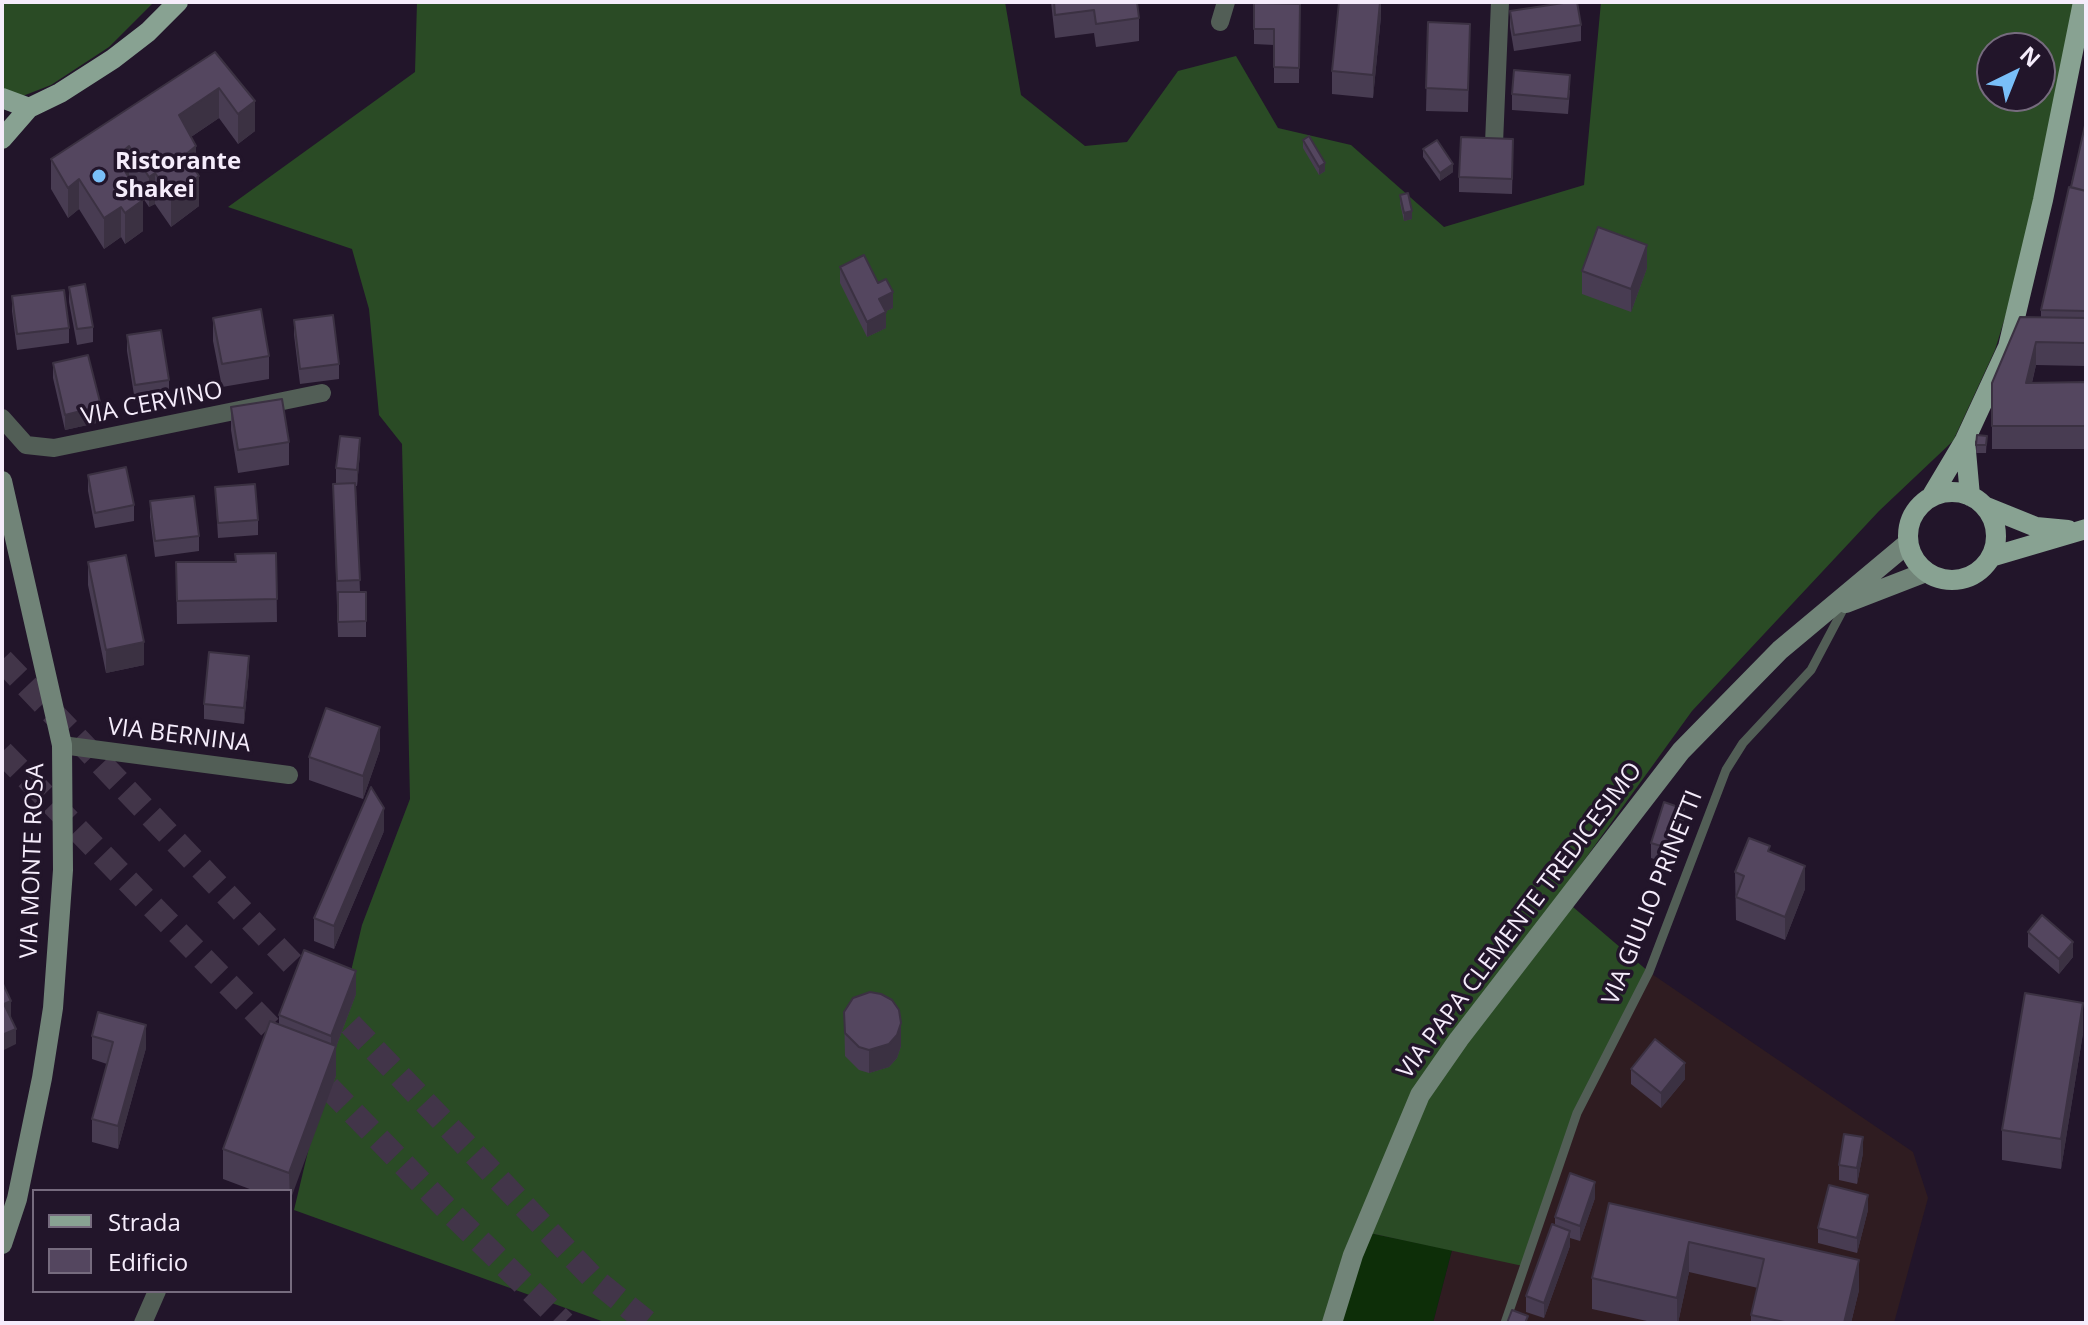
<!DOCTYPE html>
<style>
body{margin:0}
#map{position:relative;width:2088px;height:1325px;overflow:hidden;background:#22152a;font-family:"Open Sans",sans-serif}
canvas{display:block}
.frame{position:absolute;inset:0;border:4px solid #f5ecfb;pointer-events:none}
.legend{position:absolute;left:32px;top:1189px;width:260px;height:104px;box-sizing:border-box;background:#22152a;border:2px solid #766b7e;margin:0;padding:10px 14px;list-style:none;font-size:24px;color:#f5ecfb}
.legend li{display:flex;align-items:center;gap:16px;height:40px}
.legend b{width:40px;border:2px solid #766b7e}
.north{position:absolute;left:1976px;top:32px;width:80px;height:80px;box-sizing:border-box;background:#22152a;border:2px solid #766b7e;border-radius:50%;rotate:43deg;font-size:22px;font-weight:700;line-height:32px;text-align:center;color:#f5ecfb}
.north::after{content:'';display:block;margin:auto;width:28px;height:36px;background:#79bff8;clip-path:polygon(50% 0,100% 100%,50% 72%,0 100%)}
</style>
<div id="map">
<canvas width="2088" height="1325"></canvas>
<div class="frame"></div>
<ul class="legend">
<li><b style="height:10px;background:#88a292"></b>Strada</li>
<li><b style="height:22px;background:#54465f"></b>Edificio</li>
</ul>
<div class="north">N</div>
</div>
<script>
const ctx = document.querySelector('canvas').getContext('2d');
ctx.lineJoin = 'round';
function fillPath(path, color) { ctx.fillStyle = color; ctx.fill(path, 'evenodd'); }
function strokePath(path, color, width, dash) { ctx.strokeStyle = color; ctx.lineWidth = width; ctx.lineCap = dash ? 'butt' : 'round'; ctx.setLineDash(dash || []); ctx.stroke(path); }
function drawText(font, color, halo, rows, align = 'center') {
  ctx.font = font + ' "Open Sans",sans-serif'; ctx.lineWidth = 7; ctx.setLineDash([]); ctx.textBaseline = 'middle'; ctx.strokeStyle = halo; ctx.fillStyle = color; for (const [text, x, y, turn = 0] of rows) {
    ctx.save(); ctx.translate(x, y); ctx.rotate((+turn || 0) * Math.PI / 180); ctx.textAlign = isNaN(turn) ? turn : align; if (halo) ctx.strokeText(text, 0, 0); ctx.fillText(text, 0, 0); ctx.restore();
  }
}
const industrial = new Path2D(`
 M1649,972L1913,1152L1928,1198L1894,1323H1433L1452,1250L1523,1265L1577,1113Z`);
const green = new Path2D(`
 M1364,1232L1452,1250L1433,1323H1339Z`);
const forest = new Path2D(`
 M2,2H154L109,47L51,85L15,99L2,90Z
 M417,2H1005L1021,95L1085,146L1127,142L1178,71L1236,56L1278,128L1351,145L1444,227L1584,185L1601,2H2079L2037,213L1995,350L1953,441L1879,511L1692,711L1559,895L1649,972L1577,1113L1523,1266L1365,1232L1339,1323H607L294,1210L362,925L410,799L402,444L379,415L369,309L352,249L228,207L415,72ZM1992,48H2040V96H1992Z`);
const highwayTunnel = new Path2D(`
 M2,660L594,1279L648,1323
 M2,752L446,1208L564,1323`);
const lane = new Path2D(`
 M1505,1323L1577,1113L1649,972L1726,770L1743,743L1811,670L1847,602`);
const street = new Path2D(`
 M1220,22L1226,2
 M1494,143L1500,2
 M2,418L26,445L54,448L322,393
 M62,745L289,775
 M143,1323L157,1291`);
const secondary = new Path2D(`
 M2,481L62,745L63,870L53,1008L42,1078L17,1199L2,1244
 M1846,603L1926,572
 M1332,1323L1353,1255L1420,1095L1459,1039L1681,751L1780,650L1908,543`);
const primary = new Path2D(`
 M2,98L29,108
 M2,139L29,108L60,93L113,59L148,32L178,2
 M1965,440L1970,496
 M1908 536a44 44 0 1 1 88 0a44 44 0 1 1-88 0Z
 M1931,497L1965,440L2008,347L2043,200L2083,2
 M1984,506L2036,527L2068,530
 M1991,557L2086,529`);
const wall = new Path2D(`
 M1051,2H1137L1139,18V41L1096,47L1094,33L1055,38Z
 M1381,2V16L1373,98L1332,94V71Z
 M1254,3L1300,4L1299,83H1274V45L1254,44Z
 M1510,11L1581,25V41L1514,51L1510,27Z
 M1428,22L1470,24L1468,112L1426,111Z
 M215,52L255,131L238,144L219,118L191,137L196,172L199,206L171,227L155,204L149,207L129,177L143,231L125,244L121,237L104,249L79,209L68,218L51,189V159Z
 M1570,90L1568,114L1512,110V94Z
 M2086,121V366L2036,365L2032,383L2086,382V449H1992V383L2041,318V310Z
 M1303,140L1325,171L1319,175L1303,148Z
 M1423,149L1453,172L1440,181L1423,157Z
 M1513,155L1512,194L1459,192V177Z
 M1400,195L1412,219L1404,221L1400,203Z
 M840,267L878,283L893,308L886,311V328L867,337L840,283Z
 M1647,268L1631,312L1582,294V271Z
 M69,287L93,327V342L77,345L69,302Z
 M12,296L69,328V343L17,350L12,311Z
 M213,318L269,356V379L222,387L213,341Z
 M294,320L339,364V379L300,384L294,335Z
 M127,335L169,380V396L135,401L127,351Z
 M53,363L101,422L65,430L53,378Z
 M231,407L289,442V465L238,473L231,430Z
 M1977,435L1987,436L1986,453H1976Z
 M360,453L357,486H356L360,592H366V637H338L333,484L336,483V468Z
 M88,475L134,505V521L95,528L88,491Z
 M215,487L258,520V535L218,538Z
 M150,501L199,536V551L155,557L150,517Z
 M276,553L277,622L177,624L176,562H235Z
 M88,562L144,665L106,673L88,585Z
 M249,671L244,724L204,719V704Z
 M380,750L363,799L309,780V757Z
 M1684,824L1671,864L1651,858V843Z
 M384,831L334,949L314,941V918Z
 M1770,852L1805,889L1785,940L1736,920L1735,872Z
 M2028,932L2073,957L2059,974L2028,947Z
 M356,994L336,1047V1076L290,1191H255L223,1179V1149L279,1024V1015Z
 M844,1012L901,1046L897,1058L889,1067L869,1073L859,1070L845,1056Z
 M2083,1033L2061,1169L2002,1160V1130Z
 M92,1036L146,1048L118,1149L92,1142V1119L107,1064L92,1059Z
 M1631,1069L1685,1079L1661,1108L1631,1084Z
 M1863,1153L1857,1184L1839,1180V1165Z
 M1595,1198L1580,1241L1570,1238V1246L1544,1318L1526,1312V1296L1555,1226V1217Z
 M1609,1203L1859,1290L1851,1323H1751V1315L1758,1288L1689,1272L1678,1323H1656L1592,1309V1278Z
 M1868,1210L1857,1253L1818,1243V1228Z`);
const shadedWall = new Path2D(`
 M1380,2L1381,16L1373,98V75Z
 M219,88V118L179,145V115Z
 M255,101V131L238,144V114Z
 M129,146V177L116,187V157Z
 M196,146V176L185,155Z
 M1325,163V171L1319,175V167Z
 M1453,164V172L1440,181V173Z
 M155,173V204L149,207V177Z
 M199,176V206L171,227V196Z
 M79,179V209L68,218V188Z
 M143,200V231L125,244V213Z
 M121,207V237L104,249V218Z
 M1412,211V219L1404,221V213Z
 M1647,245V268L1631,312V289Z
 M893,292V308L879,314V299Z
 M886,312V328L867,337V322Z
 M2036,342V365L2026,406V383Z
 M101,406V422L65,430V415Z
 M360,438V453L357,486V470Z
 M144,642V665L106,673V650Z
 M249,656V671L244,724V708Z
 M380,727V750L363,799V776Z
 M384,808V831L334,949V926Z
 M1684,809V824L1671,864V849Z
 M1805,866V889L1785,940V917Z
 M2073,942V957L2059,974V959Z
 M356,971V994L336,1047V1076L290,1201L289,1173L331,1058V1036Z
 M11,1001V1016L4,1020V1004Z
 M2083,1003V1033L2061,1169V1139Z
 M901,1023V1046L897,1058L889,1067L869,1073V1050Z
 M146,1025V1048L118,1149V1126Z
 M16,1029V1044L2,1051V1035Z
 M1685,1063V1079L1661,1108V1093Z
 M1863,1137V1153L1857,1184V1168Z
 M1595,1182V1198L1580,1241V1226Z
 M1868,1195V1210L1857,1253V1238Z
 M1570,1231V1246L1544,1318V1303Z
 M1689,1242V1272L1678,1323H1677V1298Z
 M1859,1260V1290L1851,1323H1844Z`);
const building = new Path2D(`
 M1054,2H1137L1139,18L1096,24L1094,10L1055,15Z
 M1339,2H1380L1373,75L1332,71Z
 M1570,2H1577L1581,25L1514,35L1510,11Z
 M1254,3L1300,4L1299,68L1274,67V29H1254Z
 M1428,22L1470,24L1468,90L1426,88Z
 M215,52L255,101L238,114L219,88L179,115L196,146L185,155L199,176L171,196L155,173L149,177L129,146L116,157L143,200L125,213L121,207L104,218L79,179L68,188L51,159Z
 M1514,70L1570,75L1568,99L1512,94Z
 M2086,121V191L2071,187Z
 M1309,136L1325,163L1319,167L1303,140Z
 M1461,137L1513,139L1512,179L1459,177Z
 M1437,140L1453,164L1440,173L1423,149Z
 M2069,187L2086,191V311L2041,310Z
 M1408,193L1412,211L1404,213L1400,195Z
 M1598,227L1647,245L1631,289L1582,271Z
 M864,255L878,283L886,279L893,292L879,299L886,312L867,322L840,267Z
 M85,284L93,327L77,329L69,287Z
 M64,290L69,328L17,334L12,296Z
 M261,309L269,356L222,364L213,318Z
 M333,315L339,364L300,369L294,320Z
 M2020,317L2086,318V343L2036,342L2026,383L2086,382V426H1992V383Z
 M161,330L169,380L135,385L127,335Z
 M88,355L101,406L65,415L53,363Z
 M282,399L289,442L238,450L231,407Z
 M1977,435L1987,436L1986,445H1976Z
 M340,436L360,438L357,470L336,468Z
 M126,467L134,505L95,513L88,475Z
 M355,483L360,580L337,581L333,484Z
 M255,484L258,520L218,523L215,487Z
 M194,496L199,536L155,541L150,501Z
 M276,553L277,599L177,601L176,562H236L235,554Z
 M126,555L144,642L106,650L88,562Z
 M338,592H366V621L338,622Z
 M209,652L249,656L244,708L204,704Z
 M326,708L380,727L363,776L309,757Z
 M371,787L384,808L334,926L314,918Z
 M1664,802L1684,809L1671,849L1651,843Z
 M1749,838L1770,846L1768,851L1805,866L1785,917L1736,897L1744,876L1735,872Z
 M2042,915L2073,942L2059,959L2028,932Z
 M304,950L356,971L331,1036L279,1015Z
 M2,982L11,1001L4,1004L16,1029L2,1035Z
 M870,992L881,994L892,1000L899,1010L901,1023L897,1035L889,1044L869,1050L859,1047L845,1033L844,1012L853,998Z
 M2025,993L2083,1003L2061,1139L2002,1130Z
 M98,1012L146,1025L118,1126L92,1119L113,1042L92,1036Z
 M270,1021L336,1046L289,1173L223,1149Z
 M1655,1039L1685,1063L1661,1093L1631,1069Z
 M1844,1134L1863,1137L1857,1168L1839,1165Z
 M1570,1173L1595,1182L1580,1226L1555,1217Z
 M1829,1185L1868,1195L1857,1238L1818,1228Z
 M1609,1203L1859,1260L1844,1323H1789L1751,1315L1764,1259L1689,1242L1677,1298L1592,1278Z
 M1552,1224L1570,1231L1544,1303L1526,1296Z
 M1512,1310L1528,1316L1525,1323H1507Z`);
const markers = [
 [99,176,8,"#79bff8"]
];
const poiNames = [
 ["Ristorante",115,162],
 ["Shakei",115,190]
];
const streetNames = [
 ["VIA CERVINO",152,404,-11],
 ["VIA BERNINA",179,736,7],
 ["VIA MONTE ROSA",33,861,-88],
 ["VIA GIULIO PRINETTI",1653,898,-68],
 ["VIA PAPA CLEMENTE TREDICESIMO",1520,921,-53]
];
fillPath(industrial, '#2f1c21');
fillPath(green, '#0d2e08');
fillPath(forest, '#2a4b25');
strokePath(highwayTunnel, '#423549', 24, [24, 12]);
strokePath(lane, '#525e56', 9);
strokePath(street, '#525e56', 18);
strokePath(secondary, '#718478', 20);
strokePath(primary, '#88a292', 20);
fillPath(wall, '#483c52');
fillPath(shadedWall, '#3b3142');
fillPath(building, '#54465f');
strokePath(building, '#3b3142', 2);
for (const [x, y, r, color] of markers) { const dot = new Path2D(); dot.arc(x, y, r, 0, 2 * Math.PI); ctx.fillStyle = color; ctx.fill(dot); strokePath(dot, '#22152a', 3); }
drawText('bold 24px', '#f5ecfb', '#22152a', poiNames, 'left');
drawText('24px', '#f5ecfb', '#22152a', streetNames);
</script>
